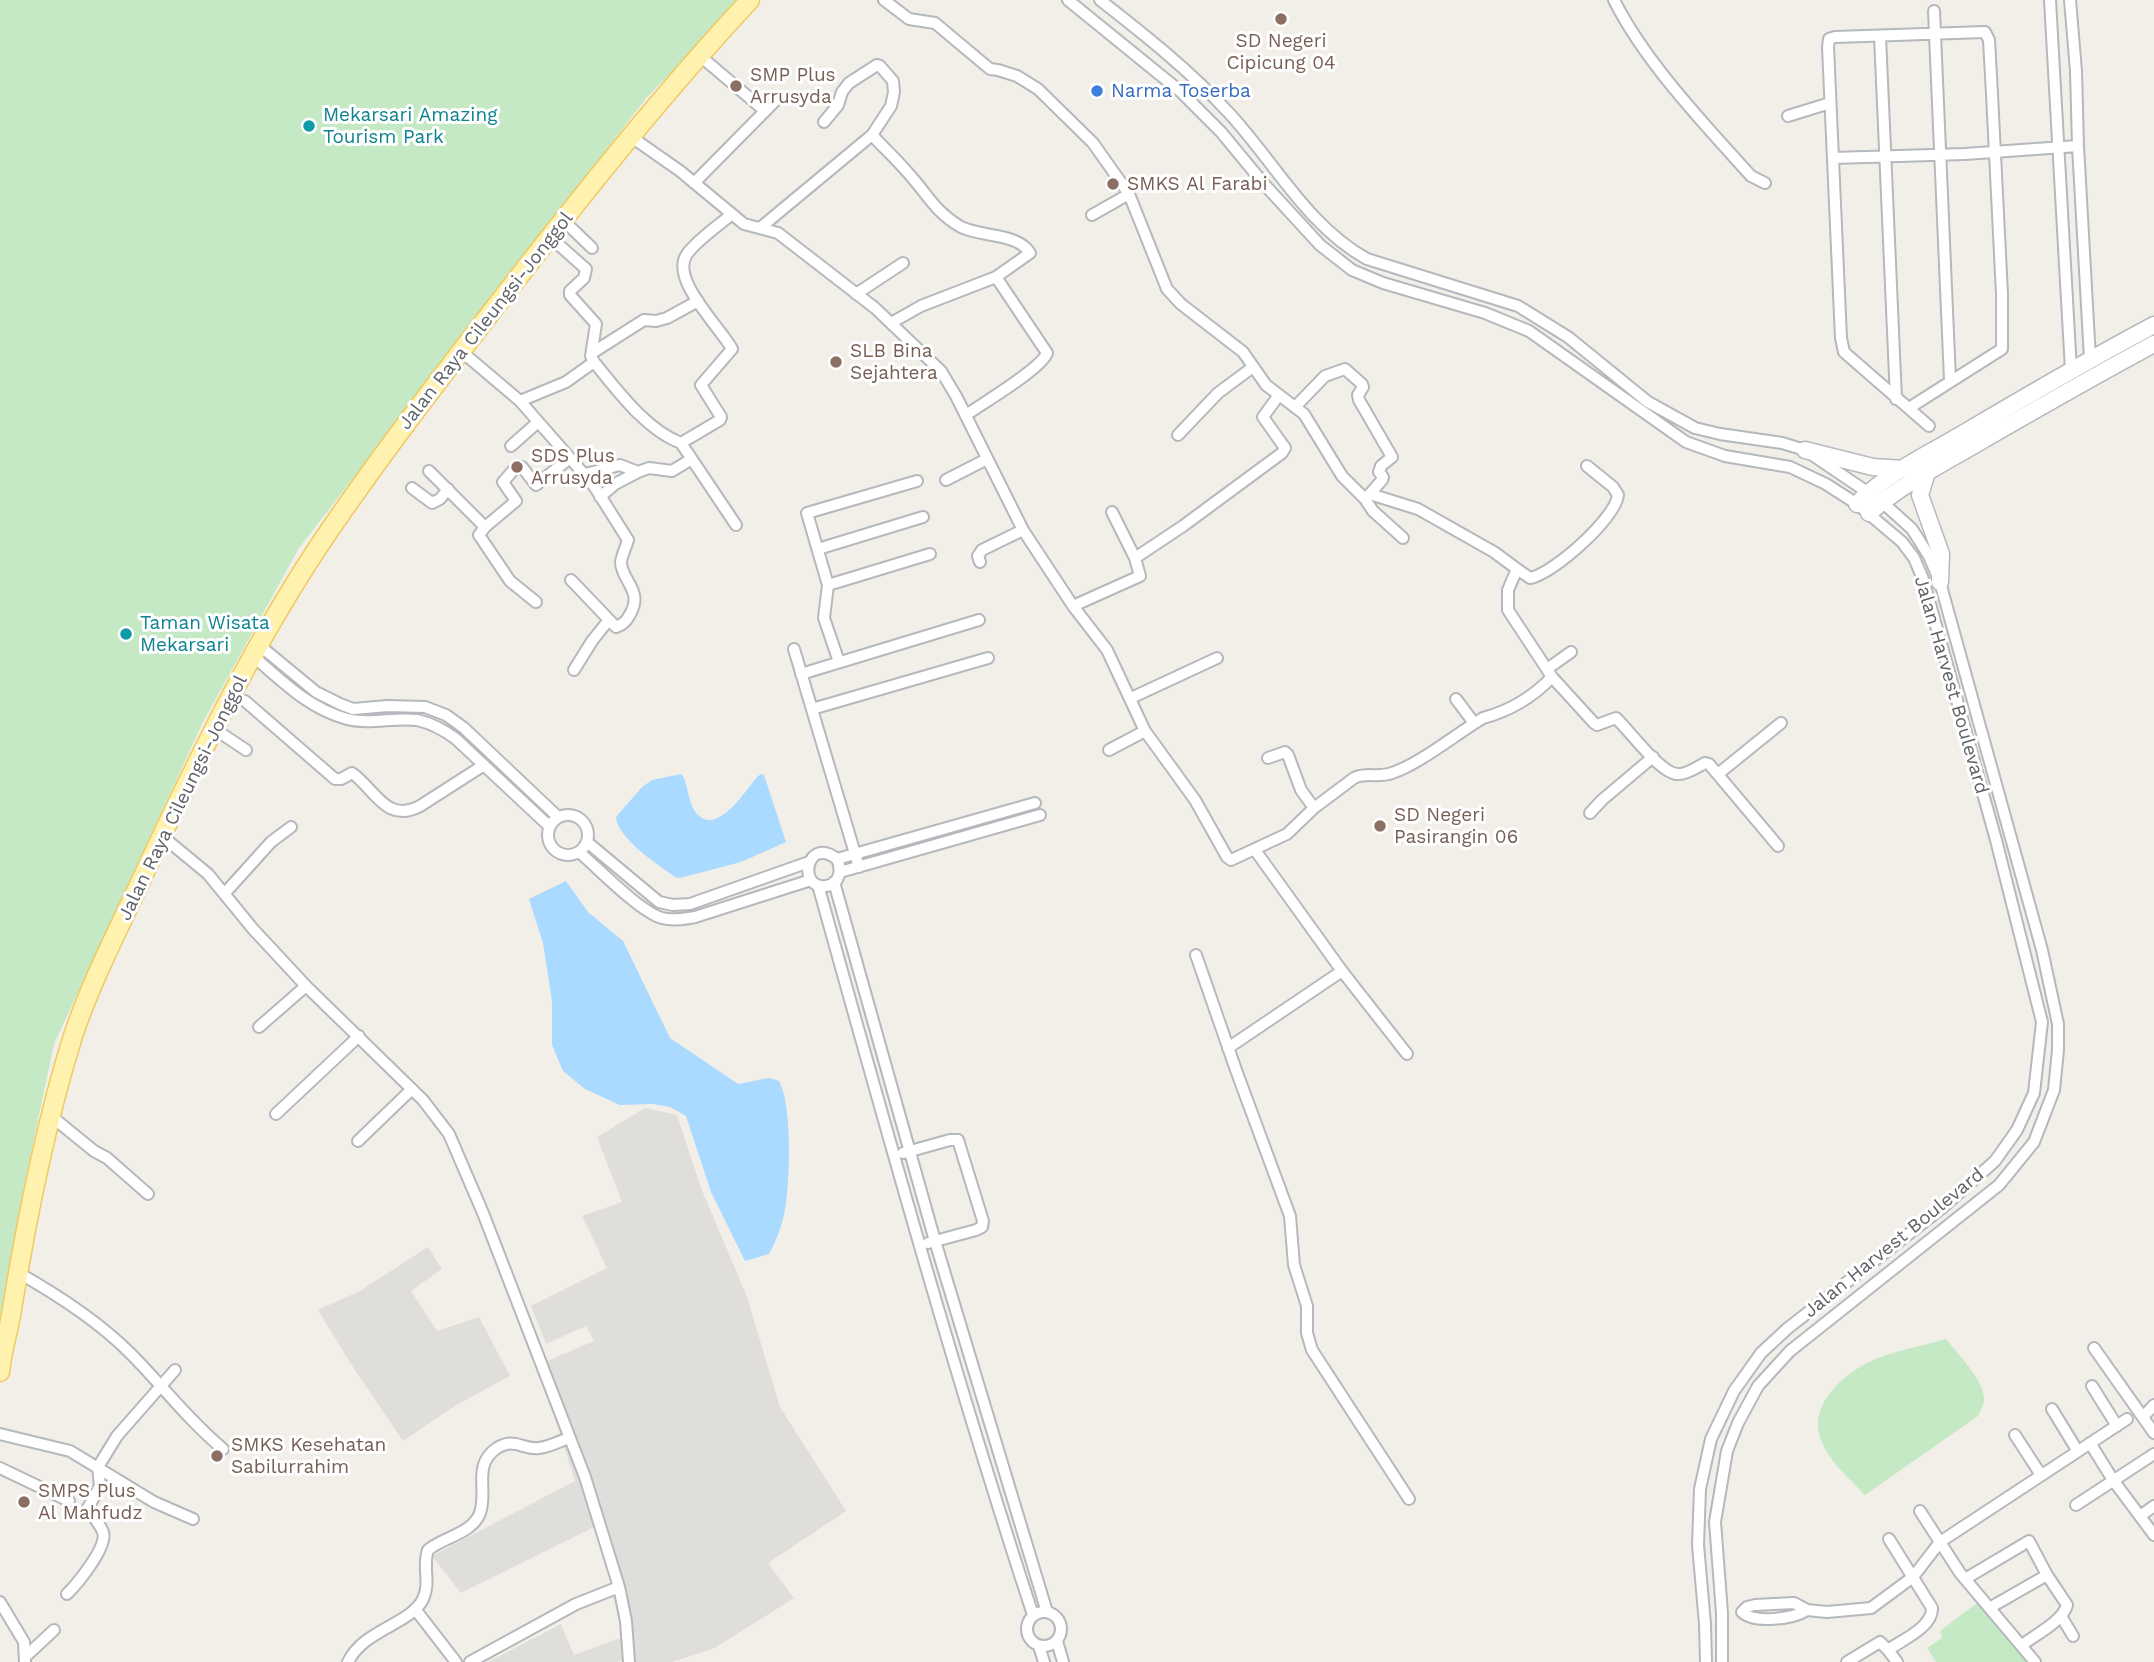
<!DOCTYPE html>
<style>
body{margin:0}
canvas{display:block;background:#f1efe8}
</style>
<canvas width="2154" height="1662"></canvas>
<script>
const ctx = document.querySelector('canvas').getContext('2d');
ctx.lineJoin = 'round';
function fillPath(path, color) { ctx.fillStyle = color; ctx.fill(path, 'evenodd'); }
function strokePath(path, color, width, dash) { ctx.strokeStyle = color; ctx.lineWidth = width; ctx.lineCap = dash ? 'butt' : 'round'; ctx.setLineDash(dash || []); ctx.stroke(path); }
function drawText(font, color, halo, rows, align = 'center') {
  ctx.font = font + ' "Work Sans",sans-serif'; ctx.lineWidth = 6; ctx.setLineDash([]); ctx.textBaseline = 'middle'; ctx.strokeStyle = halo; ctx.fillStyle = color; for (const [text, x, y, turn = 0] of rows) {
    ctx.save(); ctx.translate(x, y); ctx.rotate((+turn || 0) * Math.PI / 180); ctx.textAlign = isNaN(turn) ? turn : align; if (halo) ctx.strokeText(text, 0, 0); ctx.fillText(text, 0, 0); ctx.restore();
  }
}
const industrial = new Path2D(`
 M645,1108L677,1115L701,1188L747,1297L780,1407L846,1511L768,1563L794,1598L715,1648L672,1662H625L624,1659L617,1662H488L561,1624L574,1655L626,1636L622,1597L596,1526L461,1593L432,1556L575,1481L538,1365L594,1341L586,1326L546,1344L531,1306L607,1268L582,1216L622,1202L597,1137Z
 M428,1247L442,1269L411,1291L437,1331L479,1317L510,1376L458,1404L403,1441L351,1364L318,1310L360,1291Z`);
const green = new Path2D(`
 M0,0H744L647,97L299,548L204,720L54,1044L20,1205L0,1317Z
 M1946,1339C1957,1353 1986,1382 1984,1401C1983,1406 1980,1411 1978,1416L1865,1495C1849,1478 1825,1458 1819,1434C1812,1403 1842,1376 1867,1363C1888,1352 1923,1346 1946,1339Z
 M1981,1600L2034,1662H1936L1927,1648L1942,1638L1940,1631Z`);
const water = new Path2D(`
 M681,774L684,778C688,789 690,808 698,815C718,835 746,790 757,777L761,774L764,775L786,842L741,862L680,878L675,877C658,865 617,838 616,817L642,787L652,780Z
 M566,881L588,912L623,941L670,1038L738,1084L769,1078L779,1081C792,1104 790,1175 786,1203C784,1220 777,1240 769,1254L745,1261L711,1192L686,1116L670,1107L653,1104L620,1105L585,1089L563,1071L552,1045V1001L543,943L529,899Z`);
const street = new Path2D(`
 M884,0L909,19L935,23L990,69L998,70L1017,76L1038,89L1093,143L1129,194L1167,289L1181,304L1243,352L1266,385L1304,414L1342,476L1365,499L1373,511L1403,538
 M1068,0L1180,91L1221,132L1264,184L1320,245L1352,270L1383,283L1485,313L1529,331L1686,442L1725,456L1790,467L1826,484L1857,504L1902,542L1914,558L1923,579L1996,840L2042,1022L2034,1093L2017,1130L1995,1161L1942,1208L1788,1328L1761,1353L1734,1391L1711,1439L1700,1489L1698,1545L1705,1624L1706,1662
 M1100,0C1145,35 1189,70 1228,112C1274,161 1307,226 1367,259L1518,306L1568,337L1648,402L1695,428L1720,434L1782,443L1805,450L1882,502L1912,529L1929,556L1940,582L2042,950L2058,1024V1050L2054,1090L2034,1142L1999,1185L1790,1351L1758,1386L1738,1423L1727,1451L1715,1522L1722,1613V1662
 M1614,0C1645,62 1705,125 1751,176L1765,183
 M2050,0L2071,370
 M2070,0L2076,71L2078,146L2090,359
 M1934,11L1950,380
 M1880,36L1896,399
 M699,55L765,111
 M1788,116L1830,103
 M872,135C884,148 897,160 909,174C928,195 935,212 961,227C981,237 1018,233 1030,253L996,277L921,306L891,323
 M630,136L680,171L744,224L778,233L875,308L941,371L956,396L1023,530L1073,606L1107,650L1145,731L1195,800L1227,857L1231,860L1287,834L1314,808L1354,778C1366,772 1379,778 1392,773C1421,763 1456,734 1483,718C1509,711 1533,697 1552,677L1508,610V590L1517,569L1494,552L1418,509L1370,494
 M1833,158L1965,154L2078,146
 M694,183L776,100
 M1092,215L1129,194
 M563,220L592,248
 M760,228L872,135L891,106L894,92L893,81L880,66L877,65L849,83L842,92L838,105L824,122
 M550,237L586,269L584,278L570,291V295L596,324L591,356L594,362
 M856,294L903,263
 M461,351L520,401L570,458L594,486L628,540C626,547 622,555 621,562C621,581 645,591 629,616C626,622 622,625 616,627L571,580
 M592,353L644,320L656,321L667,318L698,301
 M520,401L566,382L594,362C617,390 646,430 681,443L736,525
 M1295,407L1325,376L1345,369L1362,384L1363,387L1358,395L1359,400L1392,457L1381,466L1379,472L1383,477L1382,480L1368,496
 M1909,408L2002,349V294L1992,94L1989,40L1985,32L1835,37L1829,39L1828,47L1841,338L1844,352L1929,426
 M966,415C983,403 1041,369 1047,353L996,277
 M1178,435L1218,393L1253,367
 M681,443L720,420L721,417L701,385L732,349C721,328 669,279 687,254C698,239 718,226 732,214
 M511,446L538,422
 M429,471L485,527L516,501L503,482L517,466L522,467L536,485L570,458
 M585,474L620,465L638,472L649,468L672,471L690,460
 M946,480L987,459
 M412,488L432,503L440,499L448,489
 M600,497L615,484L638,472
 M485,527L479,535L510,581L536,602
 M818,549L923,517
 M1135,558L1183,526L1282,453L1285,448L1263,417L1279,395
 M980,562L978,556L982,550L1023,530
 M1517,569L1530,578C1553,574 1616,518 1618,495L1613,487L1587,466
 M828,585L930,554
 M1073,606L1140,576L1135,558L1112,512
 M259,645L316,692L340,704L353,709L388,706L425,707L446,715L464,728L558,817
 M794,649L859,867
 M253,656C283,682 308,708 347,719C370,725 394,717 417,720C431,723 444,730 456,739L550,827
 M839,662L824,618L828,585L807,513L917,481
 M1547,669L1571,652
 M574,670L592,641L608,621
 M801,674L979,620
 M1552,677L1594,723L1597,725L1616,718C1629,730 1662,776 1679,774C1688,774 1697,767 1705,763L1709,764L1778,846
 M1131,698L1217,658
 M1456,699L1474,723
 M245,701L335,779H341L352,773C375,789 386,824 420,806L484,765
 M812,709L988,658
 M213,728L246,750
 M1109,750L1145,731
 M1268,758L1285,752L1288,755L1301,790L1314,808
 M1718,774L1781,723
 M1590,813L1602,800L1653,757
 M548 835a20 20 0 1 1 40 0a20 20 0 1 1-40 0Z
 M162,836L208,874L253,929L306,986L423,1100L449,1134L483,1213L585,1477L619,1587L626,1621L629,1662
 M587,842L659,902L673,905L690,904L809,862
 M1255,850L1342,971L1407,1054
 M579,852C598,868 640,912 662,918C672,921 684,919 695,917L811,880
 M837,859C842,870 840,884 826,886C797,890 806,835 837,859L1035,803
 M840,872L1040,815
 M834,882L935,1241L1047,1612
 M818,885C886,1129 954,1374 1033,1615
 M225,893L271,842L291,827
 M1196,955L1236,1070L1290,1216L1294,1265L1307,1306V1333L1312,1350L1409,1499
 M259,1027L306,986
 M1228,1048L1342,971
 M276,1114L359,1036
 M51,1116L94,1151L107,1158L148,1194
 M358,1141L412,1089
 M903,1153L950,1140H958L983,1221L982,1227L976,1230L928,1243
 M17,1272C58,1295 97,1320 130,1353C162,1385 188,1420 223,1449
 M2094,1348L2154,1433
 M2092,1386L2117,1426
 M2052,1409L2077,1450
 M2143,1417L2154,1405
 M0,1434L70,1451L154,1502L193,1519
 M2015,1435L2041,1475
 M2090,1443L2113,1480L2154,1535
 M0,1468L69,1501
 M2076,1505L2154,1454
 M1920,1511L1960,1573L2035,1662
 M2140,1516L2154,1506
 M1889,1539L1932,1608C1933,1627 1902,1640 1888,1650L1897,1662
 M1965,1579L2029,1541L2047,1575
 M67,1594C77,1584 108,1547 103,1532C100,1524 92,1516 88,1508L100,1486L98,1467L117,1436L175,1370
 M0,1602L24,1642L25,1662
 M1991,1607L2047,1575L2067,1605C2063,1621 2035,1635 2022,1645
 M415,1609L456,1662
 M1807,1610C1793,1619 1754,1624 1742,1612L1747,1607L1755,1605L1794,1603L1807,1610L1827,1612L1871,1608L1913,1577L1940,1542L2127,1419
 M1027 1629a17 17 0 1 1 34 0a17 17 0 1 1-34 0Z
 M2061,1616L2073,1636
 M1057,1641L1063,1662
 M1039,1646L1044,1662
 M25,1657L54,1630
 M348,1662C364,1629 410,1625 423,1599C431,1583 422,1566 428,1550C443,1537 472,1534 480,1513C488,1490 472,1465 497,1448C515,1437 522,1450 539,1448C549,1447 560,1441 569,1438
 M470,1662L576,1604L619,1587
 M1847,1662L1880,1642L1888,1650`);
const secondary = new Path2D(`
 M1805,450L1873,467L1904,469
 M1927,472L1920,495L1941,554L1940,582
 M1857,504C1885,475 1924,456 1959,436C2023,398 2088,360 2154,325
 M1869,513C1901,485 1940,465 1976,444C2035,410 2094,376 2154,344`);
const primary = new Path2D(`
 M0,1372C2,1350 9,1330 12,1309C27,1217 45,1125 73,1036C93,976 124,919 150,861C203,748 258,635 329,531C386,448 448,368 510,288C587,189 665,91 750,0`);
const markers = [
 [1281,19,7,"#8d6e63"],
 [736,86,7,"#8d6e63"],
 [1097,91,7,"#3f7fe0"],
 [309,126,7,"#0f9aa8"],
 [1113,184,7,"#8d6e63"],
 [836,362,7,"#8d6e63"],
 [517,467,7,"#8d6e63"],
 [126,634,7,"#0f9aa8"],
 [1380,826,7,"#8d6e63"],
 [217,1456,7,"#8d6e63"],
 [24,1502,7,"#8d6e63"]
];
const educationNames = [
 ["SD Negeri",1281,41,"center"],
 ["Cipicung 04",1281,63,"center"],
 ["SMP Plus",750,75],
 ["Arrusyda",750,97],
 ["SMKS Al Farabi",1127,184],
 ["SLB Bina",850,351],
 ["Sejahtera",850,373],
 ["SDS Plus",531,456],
 ["Arrusyda",531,478],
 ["SD Negeri",1394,815],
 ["Pasirangin 06",1394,837],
 ["SMKS Kesehatan",231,1445],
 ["Sabilurrahim",231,1467],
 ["SMPS Plus",38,1491],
 ["Al Mahfudz",38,1513]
];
const shopNames = [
 ["Narma Toserba",1111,91]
];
const cultureNames = [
 ["Mekarsari Amazing",323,115],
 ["Tourism Park",323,137],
 ["Taman Wisata",140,623],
 ["Mekarsari",140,645]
];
const streetNames = [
 ["Jalan Raya Cileungsi-Jonggol",486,321,-52],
 ["Jalan Harvest Boulevard",1951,685,74],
 ["Jalan Raya Cileungsi-Jonggol",183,798,-64],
 ["Jalan Harvest Boulevard",1894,1243,-39]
];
fillPath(industrial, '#e0deda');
fillPath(green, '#c5e8c5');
fillPath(water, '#aadaff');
strokePath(street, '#b5b8bc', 14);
strokePath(secondary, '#b6babf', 19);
strokePath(primary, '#f2c960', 21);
strokePath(street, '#fff', 10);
strokePath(secondary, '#fff', 16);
strokePath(primary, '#fff2af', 18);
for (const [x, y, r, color] of markers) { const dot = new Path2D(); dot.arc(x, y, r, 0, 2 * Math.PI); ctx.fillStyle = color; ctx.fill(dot); strokePath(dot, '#fff', 2.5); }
drawText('19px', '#785e54', '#fff', educationNames, 'left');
drawText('19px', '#366cbe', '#fff', shopNames, 'left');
drawText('19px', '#0d838f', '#fff', cultureNames, 'left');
drawText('19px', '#5f6368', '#fff', streetNames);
</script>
